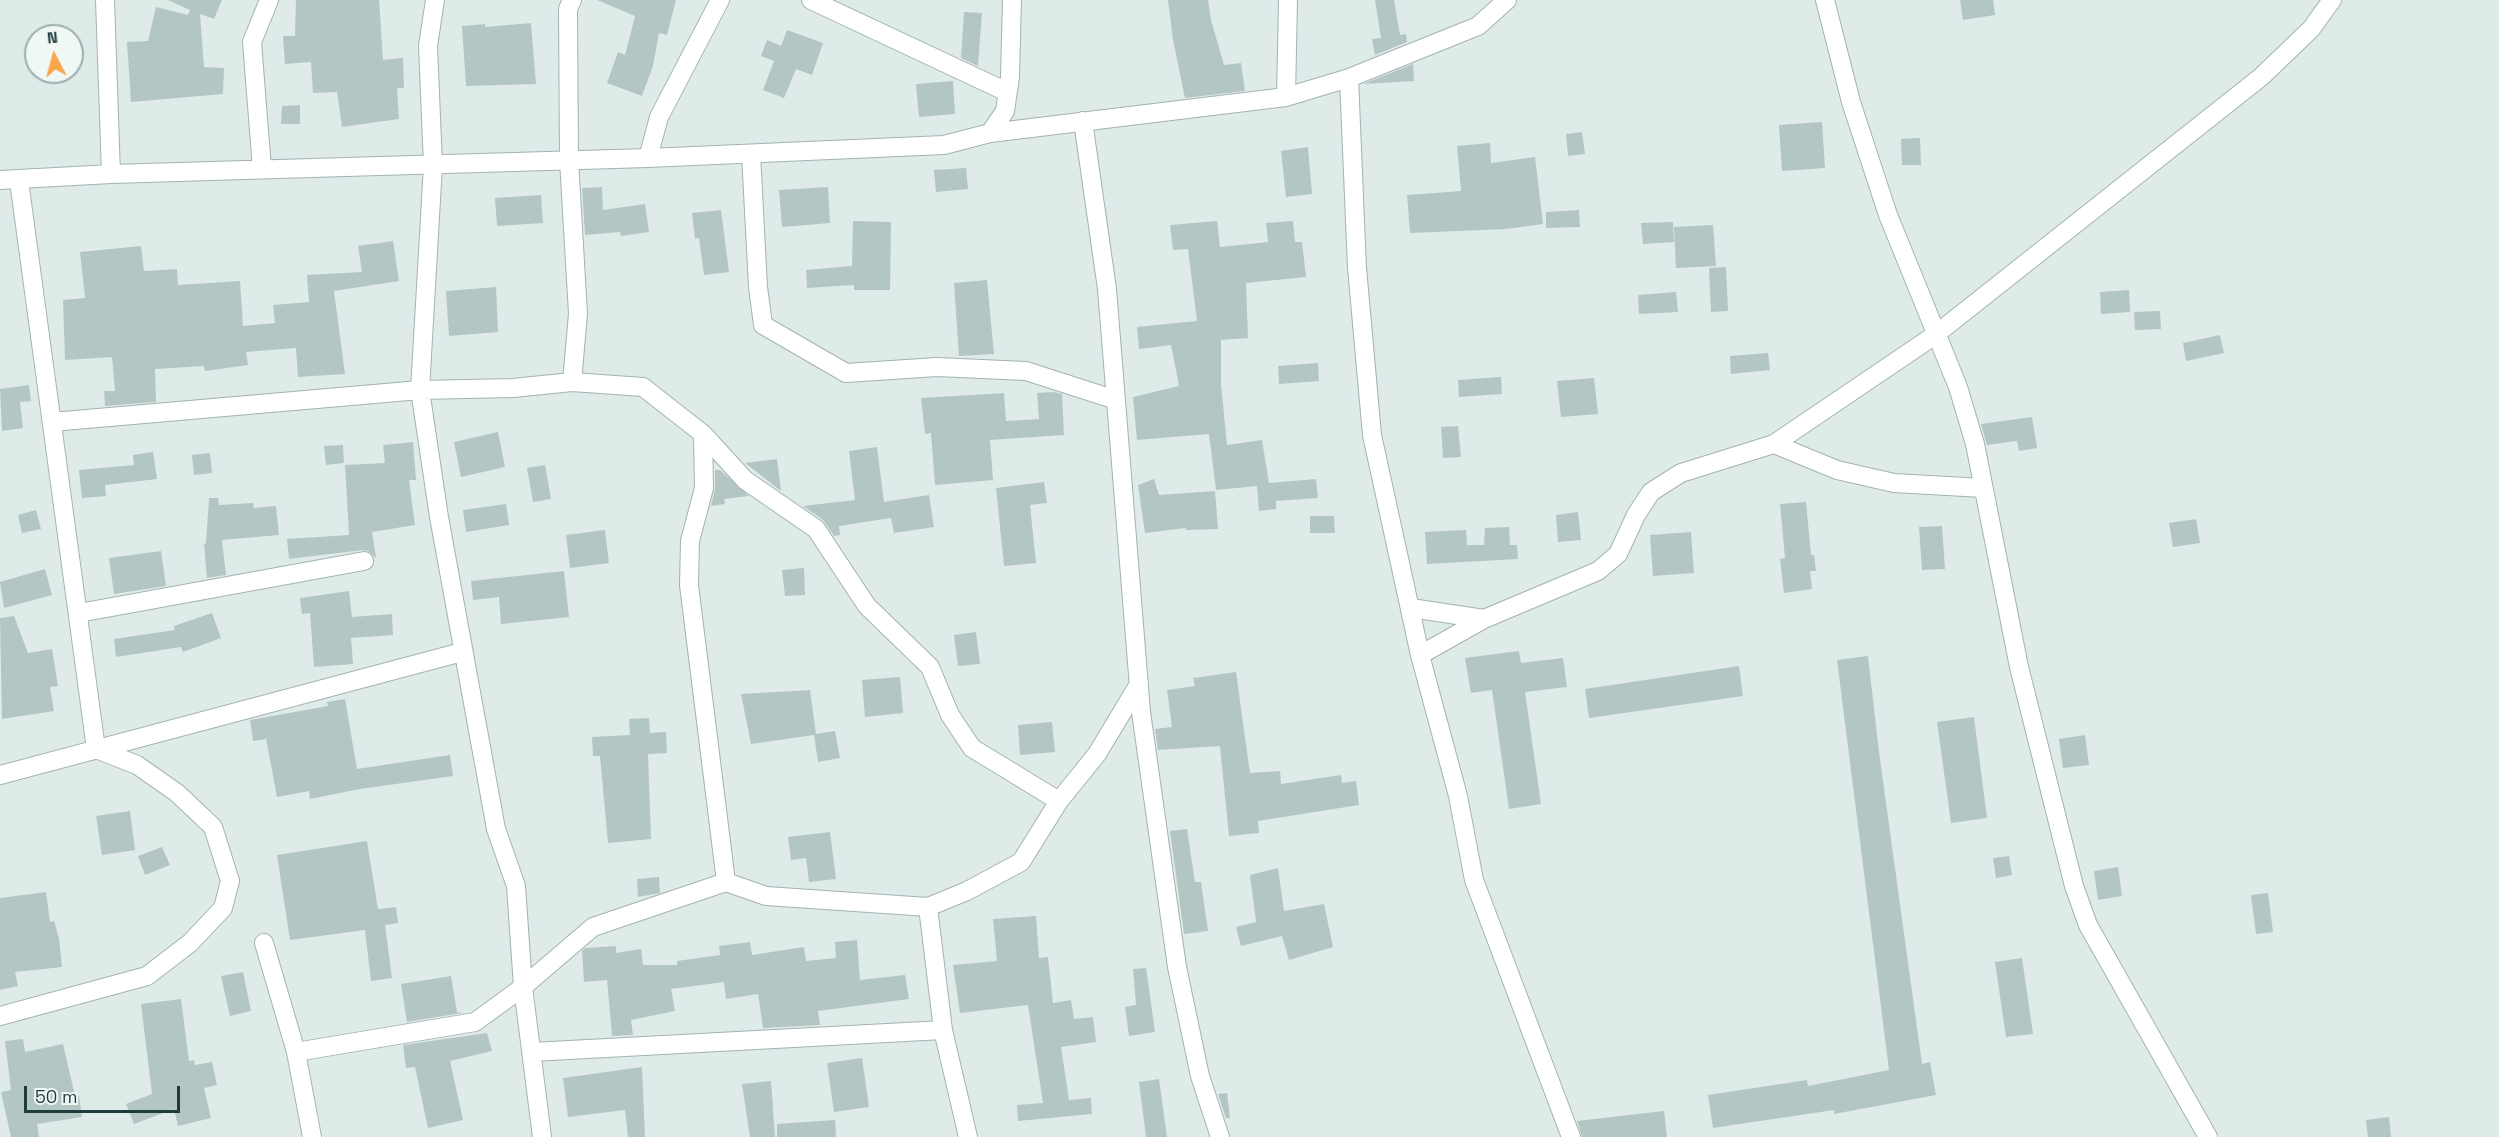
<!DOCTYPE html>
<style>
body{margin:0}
#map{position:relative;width:2499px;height:1137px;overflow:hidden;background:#dfebe9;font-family:"Space Grotesk",sans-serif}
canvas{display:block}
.north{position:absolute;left:24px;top:24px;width:60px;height:60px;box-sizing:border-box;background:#f0f8f6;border:2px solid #9cadac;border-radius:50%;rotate:354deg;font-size:16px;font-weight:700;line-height:24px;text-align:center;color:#1f3c3c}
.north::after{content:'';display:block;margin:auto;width:21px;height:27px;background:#fba64d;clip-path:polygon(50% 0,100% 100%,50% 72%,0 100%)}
.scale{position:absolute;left:24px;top:1086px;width:156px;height:27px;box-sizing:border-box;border:3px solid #1f3c3c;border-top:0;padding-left:8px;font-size:18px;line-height:21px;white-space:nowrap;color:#1f3c3c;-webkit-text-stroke:4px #f0f8f6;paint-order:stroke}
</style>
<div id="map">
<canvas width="2499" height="1137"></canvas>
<div class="north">N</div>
<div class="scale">50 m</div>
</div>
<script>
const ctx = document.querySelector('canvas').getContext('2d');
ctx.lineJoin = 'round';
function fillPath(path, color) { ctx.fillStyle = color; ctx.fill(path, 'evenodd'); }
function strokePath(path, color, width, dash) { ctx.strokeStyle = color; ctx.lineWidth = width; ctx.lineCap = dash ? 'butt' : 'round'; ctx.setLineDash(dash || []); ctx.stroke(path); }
const building = new Path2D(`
 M168,0H222L214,19L200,14L204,67L224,68L223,94L131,102L127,42L148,41L156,7L188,15L190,10Z
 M296,0H379L383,60L403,58L404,88H397L399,119L342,127L337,92L313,93L311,62L285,64L283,36H295Z
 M597,0H676L667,35L659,33L653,66L642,96L607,83L618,52L625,55L635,16Z
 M1168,0H1208L1211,20L1224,65L1241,63L1245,91L1185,98L1173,40Z
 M1375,0H1394L1400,35L1406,34L1407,42L1375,55L1372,39L1381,38Z
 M1960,0H1993L1995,15L1963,20Z
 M964,12L982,13L978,66L961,58Z
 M531,23L536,84L466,86L462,26L485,24V27Z
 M787,30L823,43L812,75L796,69L784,98L763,90L774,61L761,56L767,40L781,46Z
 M1413,64L1414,81L1363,84Z
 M953,81L955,114L919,117L916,84Z
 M300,105V124H281L282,106Z
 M1822,122L1825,168L1782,171L1779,125Z
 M1582,132L1585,154L1568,156L1566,134Z
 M1920,138L1921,165H1902L1901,139Z
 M1490,143L1491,163L1535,157L1543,224L1506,229L1410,233L1407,195L1461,191L1457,146Z
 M1308,147L1312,194L1286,197L1281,151Z
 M966,168L968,189L936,192L934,170Z
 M602,187L603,210L645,204L649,232L621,236L620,232L585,235L582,188Z
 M828,187L830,223L782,227L779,190Z
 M541,195L543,223L497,226L495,198Z
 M721,210L729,272L704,275L699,238L695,239L692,213Z
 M1579,210L1580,227L1546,228V212Z
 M853,221L891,222L890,290H854V285L807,288L806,270L852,266Z
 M1217,221L1220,247L1268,242L1266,223L1293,221L1295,242H1302L1306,277L1246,283L1248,338L1221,340V384L1227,445L1262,440L1269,483L1316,479L1318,498L1276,501V509L1259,511L1257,486L1216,490L1209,434L1137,440L1133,397L1179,386L1171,345L1139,349L1137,327L1197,321L1188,249L1173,250L1170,225Z
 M1673,222L1674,242L1643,244L1641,223Z
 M1713,225L1716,266L1676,268L1674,227Z
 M393,241L399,281L334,291L345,374L298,377L296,348L246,352L248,365L205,371L204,366L155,369L156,402L105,406L104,391H115L112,357L65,360L63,300L85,298L80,252L141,246L144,271L177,269L178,285L240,281L243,326L275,323L273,305L309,302L307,275L362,272L358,246Z
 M1726,267L1728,311L1711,312L1709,268Z
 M987,280L994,354L959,356L954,283Z
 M496,287L498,332L449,336L446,291Z
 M2129,290L2130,312L2101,314L2100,292Z
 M1676,292L1678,312L1639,314L1638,295Z
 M2160,311L2161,329L2135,330L2134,312Z
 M2220,335L2224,353L2186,361L2183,343Z
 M1768,353L1770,370L1731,374L1730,356Z
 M1318,363L1319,381L1279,384L1278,366Z
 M1501,377L1502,394L1459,397L1458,380Z
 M1594,378L1598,414L1561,417L1557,381Z
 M29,385L31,401L20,402L23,428L2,431L0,389Z
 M1054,392L1062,394L1064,435L990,440L993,480L935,485L931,433L925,434L921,398L1004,393L1006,421L1039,419L1037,393Z
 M2032,417L2037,448L2019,451L2017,441L1987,445L1981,424Z
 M1458,426L1461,457L1443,458L1441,427Z
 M498,432L505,467L461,477L454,442Z
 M413,442L416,480H409L415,525L372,532L376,558L368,551L363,550L289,559L287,539L349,535L345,465L385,463L383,445Z
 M343,445L344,463L326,465L324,446Z
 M877,447L884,502L929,495L934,527L894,533L891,518L839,526L840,535L834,536L823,520L803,506L855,500L849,451Z
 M153,452L157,479L105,485L106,496L82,498L79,470L134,465L133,455Z
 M210,453L212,473L194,475L192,455Z
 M777,459L781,491L745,463Z
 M545,465L551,499L533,502L527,468Z
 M715,470H720L749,496L724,499L725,504L711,506L715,488Z
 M1154,479L1159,495L1215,491L1218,529L1186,530V528L1145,533L1138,485Z
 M1044,482L1047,503L1030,505L1036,563L1004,566L996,488Z
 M209,498H218L219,505L253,503L254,508L276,506L279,535L222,540L226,575L207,578L204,544L206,543Z
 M1806,502L1811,555H1814L1816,571H1810L1812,589L1784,593L1780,559L1785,558L1780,504Z
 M506,504L509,525L466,532L463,510Z
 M36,510L41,529L22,533L18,515Z
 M1578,512L1581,540L1558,542L1556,515Z
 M1310,516H1334L1335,533H1310Z
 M2196,519L2200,543L2173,547L2169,523Z
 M1942,526L1945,569L1922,570L1919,527Z
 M1509,527L1510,545H1517L1518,559L1427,564L1425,532L1466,530L1467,545H1484L1485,528Z
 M605,530L609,563L570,568L566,535Z
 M1691,532L1694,573L1653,576L1650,535Z
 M161,551L166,586L114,594L109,558Z
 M804,568L805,595L785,596L782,570Z
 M45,569L52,595L4,608L0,582Z
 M564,571L569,617L501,624L499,597L473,600L471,581Z
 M349,591L352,617L392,614L393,635L351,638L353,664L314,667L310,613L302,614L300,598Z
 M212,613L221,638L183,652L181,647L116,657L114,639L175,630L174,626Z
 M14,616L28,653L52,649L58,686L50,687L54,711L2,719L0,618Z
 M976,632L980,664L958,666L954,635Z
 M1519,651L1521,663L1563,658L1567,687L1525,692L1541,804L1509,809L1492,690L1471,693L1465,658Z
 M1868,656L1879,752L1922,1064L1930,1062L1936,1095L1834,1114V1110L1713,1128L1708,1095L1807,1080L1808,1086L1889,1070L1837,660Z
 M1739,666L1743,696L1589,718L1585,689Z
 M1236,672L1250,773L1280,771L1281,784L1341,775L1342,783L1356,781L1359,805L1258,821L1259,833L1229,836L1220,746L1158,750L1155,729L1172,727L1167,690L1195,686L1193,678Z
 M900,677L903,713L865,717L862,680Z
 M810,690L816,734L835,731L840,758L818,762L814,735L751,744L741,694Z
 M345,699L357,769L450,755L453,776L360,789L310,799L309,791L277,797L266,739L253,741L250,720L328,706L327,702Z
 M1974,717L1987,818L1951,823L1937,722Z
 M649,718L650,733L666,732L667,753L648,754L651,839L608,843L600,756H593L592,737L630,735L629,719Z
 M1052,722L1055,752L1020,755L1018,725Z
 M2085,735L2089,765L2063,768L2059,739Z
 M130,811L135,850L102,855L96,816Z
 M1187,829L1195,882H1201L1208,931L1184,934L1170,831Z
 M830,832L836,879L809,882L806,858L791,860L788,837Z
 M367,841L378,909L396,907L398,923L385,925L392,978L371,981L365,930L290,940L277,855Z
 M162,847L170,865L145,875L138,856Z
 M2009,856L2012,875L1996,878L1993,858Z
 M2118,867L2122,896L2098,900L2094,871Z
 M1278,868L1284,911L1324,904L1333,947L1289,960L1282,936L1241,946L1236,927L1256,922L1250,875Z
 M659,877L660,893L638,897L637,879Z
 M46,892L50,922L54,921L59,938L62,967L15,972L18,986L0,990V898Z
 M2268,893L2273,932L2256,934L2251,895Z
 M1036,916L1039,958L1048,957L1053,1003L1071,1000L1074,1019L1093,1017L1096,1042L1061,1047L1069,1100L1091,1098L1092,1114L1018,1121L1017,1105L1043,1103L1028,1005L960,1013L953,965L997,961L993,919Z
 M857,940L860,980L905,975L909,999L818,1011L820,1025L763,1028L758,994L726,999L724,982L671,989L675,1011L631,1020L633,1035L612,1036L607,980L584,982L582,951L585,948L616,946V953L641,949L643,965H677V961L720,955L719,946L750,942L752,955L804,947L806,961L836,958L835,942Z
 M2022,958L2033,1034L2006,1037L1995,962Z
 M1146,968L1155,1032L1129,1036L1125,1007L1136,1005L1133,969Z
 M243,972L251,1011L230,1016L221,976Z
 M451,976L457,1012L462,1013L407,1022L401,984Z
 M181,999L189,1061L194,1060L195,1065L212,1062L217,1085L204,1088L211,1118L178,1126L174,1109L134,1124L126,1104L152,1094L141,1004Z
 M487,1033L492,1051L450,1061L463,1120L428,1128L415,1067L406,1068L403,1045Z
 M23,1039L25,1052L63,1044L75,1096H79L82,1117L37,1124L39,1137H11L1,1092L11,1090L5,1041Z
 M862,1058L869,1107L834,1112L827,1063Z
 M642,1067L645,1137H628L625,1110L568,1117L563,1078Z
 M1159,1079L1167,1137H1146L1139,1082Z
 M771,1081L775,1137H750L742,1084Z
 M1227,1093L1230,1118H1226L1218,1094Z
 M1664,1111L1667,1137H1582L1577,1121Z
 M2389,1117L2391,1137H2368L2366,1120Z
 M835,1120L836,1137H777V1124Z`);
const minor = new Path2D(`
 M105,0L111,174
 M435,0L428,46L433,165L420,390L439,517L496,829L516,886L523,987L542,1137
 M811,0L1007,92
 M1825,0L1851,102L1888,215L1958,387L1975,444L2019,667L2074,886L2088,925L2208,1137
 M1349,78L1357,268L1372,435L1420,655L1458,796L1474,880L1571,1137
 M1286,97L1288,0
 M1083,121L1107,289L1141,712L1177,967L1200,1076L1220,1137
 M990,133L1286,97L1349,78L1478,26L1507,0
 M751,154L758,287L763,325L846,373L937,367L1026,371L1116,400
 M648,158L659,117L720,0
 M262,169L252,42L269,0
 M0,180L111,174L648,158L944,145L990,133L1005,111L1010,77L1012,0
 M19,181L96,749
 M572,382L578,314L569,160L568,9L572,0
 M52,422L420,390L513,388L572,382L643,387L703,434L745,480L816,529L867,606L930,667L950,715L972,748L1059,801
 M703,434L704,488L690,541L689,585L726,882
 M1774,444L1837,470L1894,483L1983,488
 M1411,608L1484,619
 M79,613L364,561
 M1420,655L1484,619L1598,571L1618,554L1636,515L1651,492L1681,473L1774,444L1935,335L2261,77L2311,29L2332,0
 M0,775L462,652
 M928,907L943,1030L968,1137
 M264,943L296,1052L312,1137
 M0,1016L147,976L190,943L223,908L230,881L213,827L177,793L137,765L96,749
 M296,1052L475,1022L523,987L593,927L726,882L766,896L928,907L967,891L1021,862L1059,801L1097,754L1139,684
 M532,1052L943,1030`);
fillPath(building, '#b4c6c3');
strokePath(minor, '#a2b3b2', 20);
strokePath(minor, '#fff', 18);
</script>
